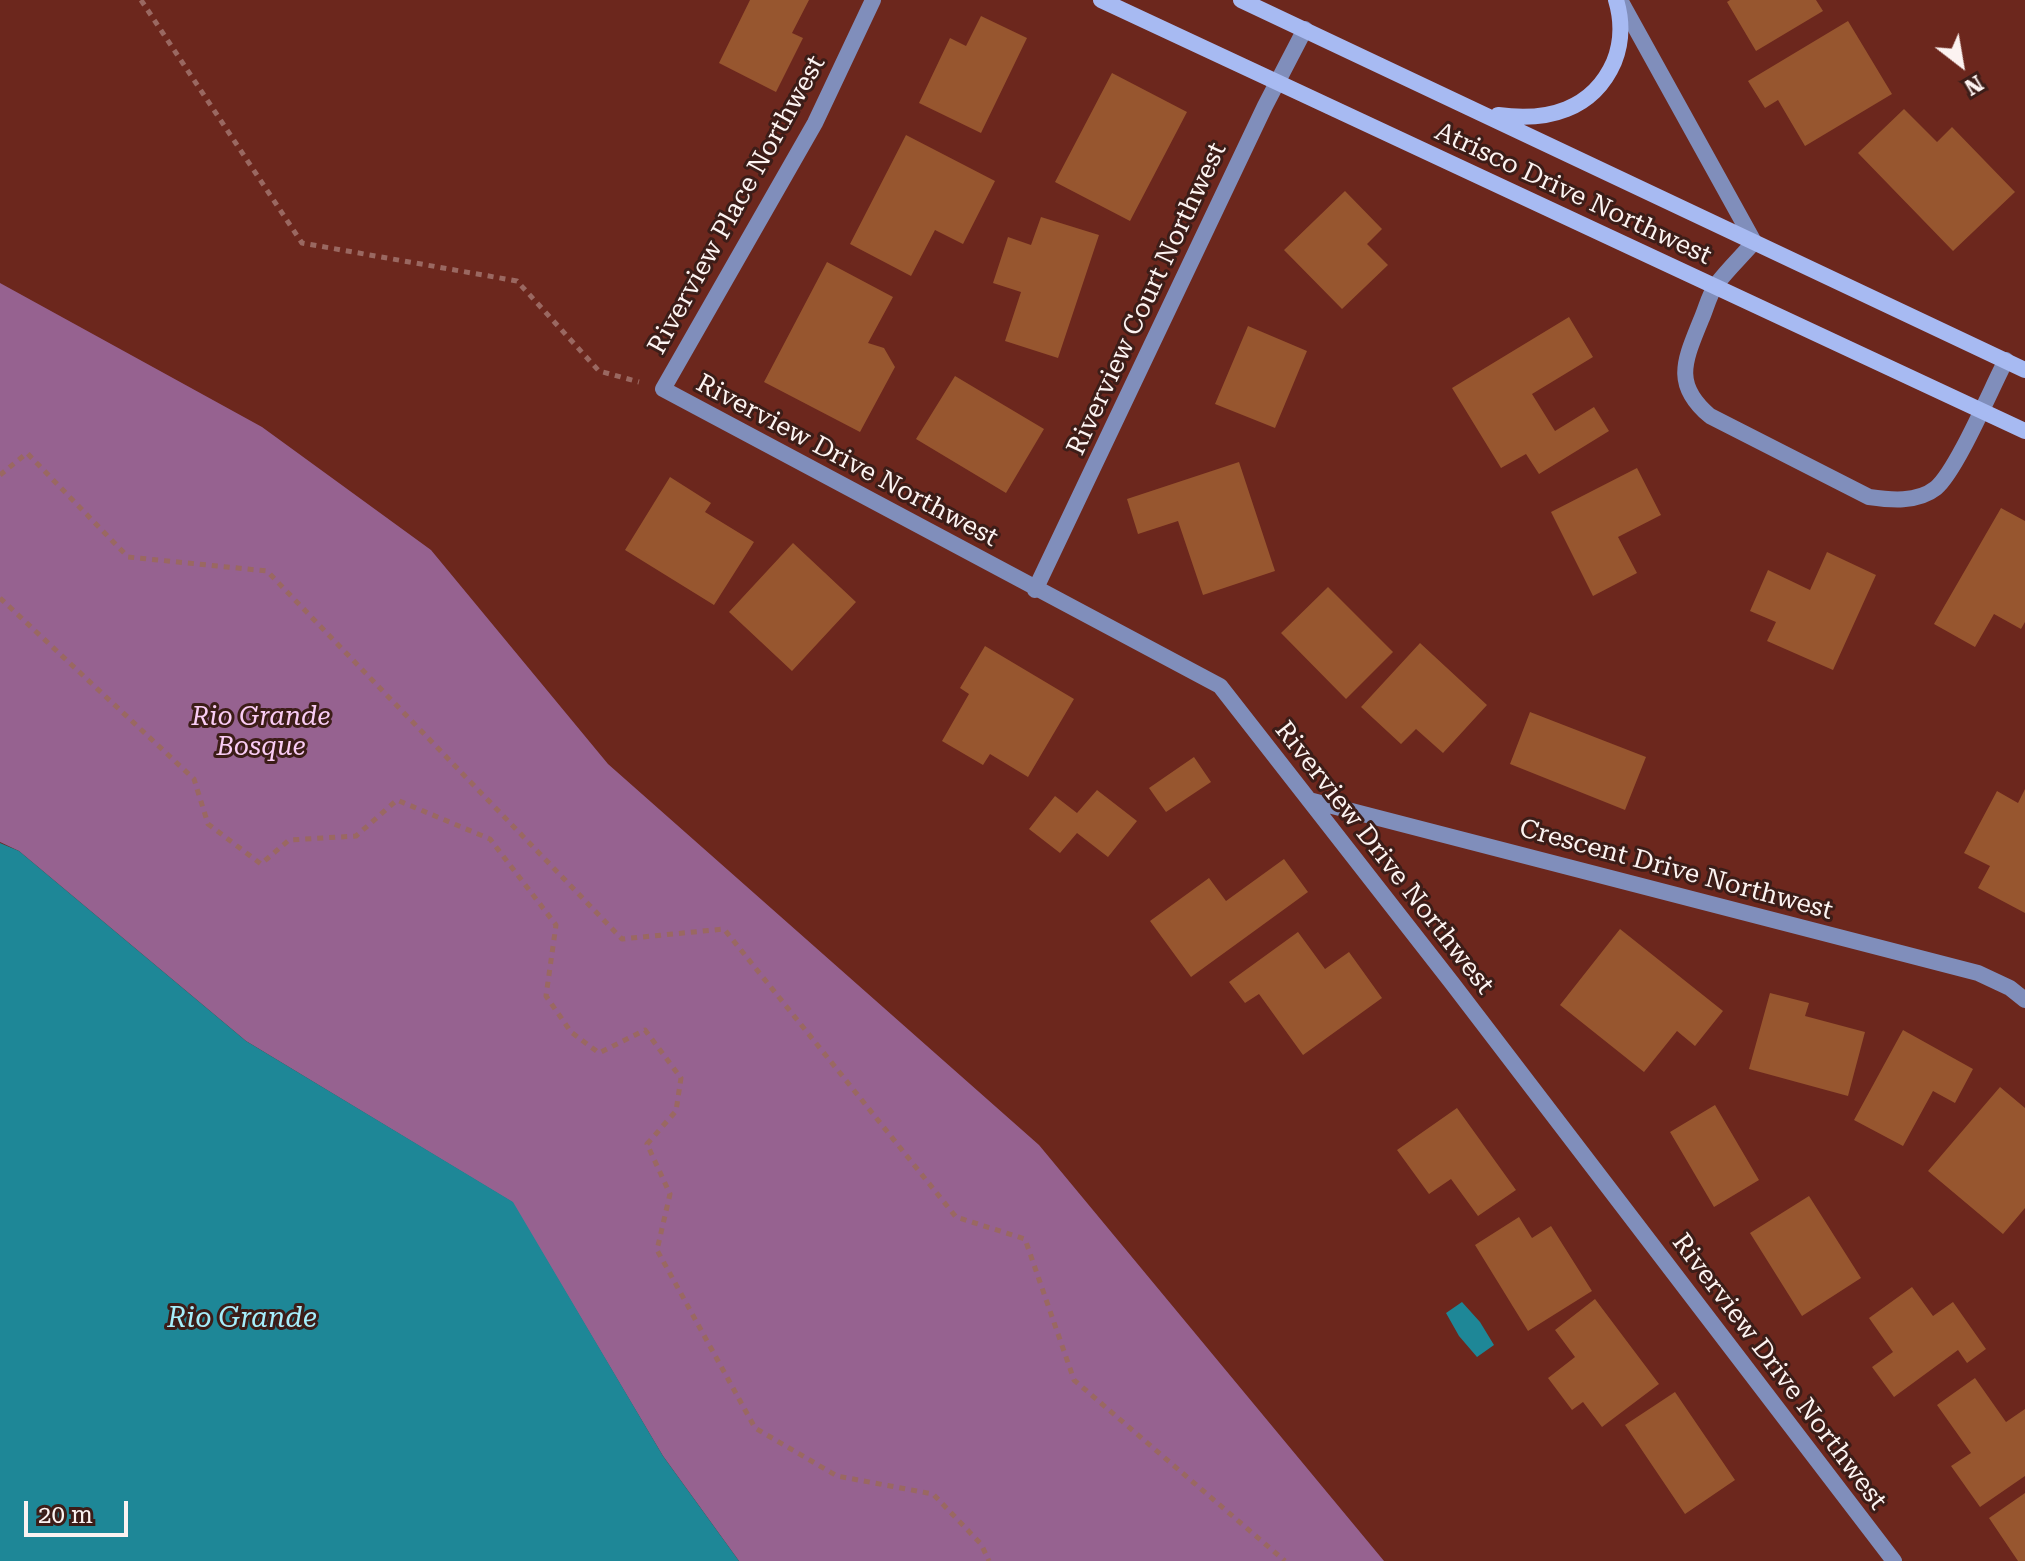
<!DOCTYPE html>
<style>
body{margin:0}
#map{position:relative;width:2025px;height:1561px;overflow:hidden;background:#6c271d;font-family:"Roboto Serif",serif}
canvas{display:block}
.north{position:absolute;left:1921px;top:24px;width:80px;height:80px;-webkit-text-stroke:6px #3c1d18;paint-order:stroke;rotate:149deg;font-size:22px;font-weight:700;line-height:32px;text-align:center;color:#fcf3f1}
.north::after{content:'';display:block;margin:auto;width:28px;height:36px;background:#fcf3f1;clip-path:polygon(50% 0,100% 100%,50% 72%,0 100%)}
.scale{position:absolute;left:24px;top:1501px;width:104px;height:36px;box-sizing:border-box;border:4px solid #fcf3f1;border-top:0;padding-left:10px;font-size:24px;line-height:28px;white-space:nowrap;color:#fcf3f1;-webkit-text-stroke:6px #3c1d18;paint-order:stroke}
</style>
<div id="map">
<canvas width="2025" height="1561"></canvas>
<div class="north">N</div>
<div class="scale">20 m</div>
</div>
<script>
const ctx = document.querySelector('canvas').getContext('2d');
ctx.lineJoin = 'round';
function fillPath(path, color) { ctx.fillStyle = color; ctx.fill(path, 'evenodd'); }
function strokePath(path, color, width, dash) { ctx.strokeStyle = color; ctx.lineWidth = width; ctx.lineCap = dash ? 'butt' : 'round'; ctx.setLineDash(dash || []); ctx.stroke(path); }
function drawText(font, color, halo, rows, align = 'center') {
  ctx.font = font + ' "Roboto Serif",serif'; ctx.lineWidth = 6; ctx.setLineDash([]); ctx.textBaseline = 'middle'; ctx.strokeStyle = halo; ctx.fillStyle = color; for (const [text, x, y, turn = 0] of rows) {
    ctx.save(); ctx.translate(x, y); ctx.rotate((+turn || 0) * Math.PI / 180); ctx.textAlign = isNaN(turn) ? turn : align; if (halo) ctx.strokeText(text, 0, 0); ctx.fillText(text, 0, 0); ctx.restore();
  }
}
const forest = new Path2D(`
 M0,283L262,427L431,550L608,764L1039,1145L1384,1561H739L663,1456L512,1202L246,1041L19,851L0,842Z`);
const water = new Path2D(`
 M0,843L19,851L246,1041L513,1202L663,1456L739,1561H0Z
 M1462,1302L1480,1322L1494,1345L1477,1357L1459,1336L1446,1313Z`);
const building = new Path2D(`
 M750,0H809L792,33L803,38L776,92L719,63Z
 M1730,0H1816L1823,11L1756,51L1727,2Z
 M981,16L1027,38L981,133L919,103L950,38L966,46Z
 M1848,21L1892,94L1805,146L1778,100L1765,108L1748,81Z
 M1112,73L1187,112L1130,221L1055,182Z
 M1904,109L1937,142L1952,127L2015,192L1953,251L1858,153Z
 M906,135L995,181L963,244L935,230L911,276L850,244Z
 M1345,191L1382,229L1367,244L1388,265L1342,309L1284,250Z
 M1041,217L1099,235L1058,358L1005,341L1021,292L993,283L1008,237L1031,245Z
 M827,262L893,297L868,343L884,348L895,367L860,432L764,382Z
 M1569,317L1593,357L1532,394L1555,431L1594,407L1609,431L1539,474L1526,454L1501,468L1452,388Z
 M1248,326L1307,351L1275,428L1215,404Z
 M955,376L1044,429L1006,493L916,439Z
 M1239,462L1275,571L1203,595L1178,521L1138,534L1127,499Z
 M1637,468L1661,515L1618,537L1637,573L1593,596L1551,512Z
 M670,477L711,503L705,512L754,542L714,605L625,550Z
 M2001,508L2025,521V622L2021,629L1994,614L1975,647L1934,624Z
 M793,543L856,602L792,671L729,612Z
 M1827,552L1876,575L1833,670L1767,641L1776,622L1750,611L1768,570L1810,590Z
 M1328,587L1393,652L1346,699L1281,633Z
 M1420,643L1487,705L1443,753L1416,729L1401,744L1361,707Z
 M985,646L1074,699L1028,777L990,754L983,765L942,741L969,694L960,688Z
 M1530,712L1646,757L1625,810L1510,764Z
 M1194,757L1211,782L1166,812L1149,788Z
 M2025,789V913L1978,888L1990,866L1964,853L1997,791L2018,803Z
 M1097,790L1137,821L1108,857L1077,833L1060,853L1029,829L1055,796L1077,813Z
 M1284,859L1308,892L1191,977L1150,921L1209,878L1226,901Z
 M1620,929L1723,1011L1695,1046L1677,1031L1644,1072L1560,1005Z
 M1298,932L1325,969L1349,952L1382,998L1303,1055L1259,994L1245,1003L1229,982Z
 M1770,993L1809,1003L1805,1016L1865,1032L1848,1096L1749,1069Z
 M1903,1030L1973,1069L1955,1103L1933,1091L1903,1146L1854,1120Z
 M2000,1087L2025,1108V1208L2003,1234L1928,1171Z
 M1715,1105L1759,1180L1714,1207L1670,1132Z
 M1457,1108L1516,1190L1478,1216L1451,1179L1429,1194L1397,1150Z
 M1809,1196L1861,1278L1802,1316L1750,1233Z
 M1519,1217L1532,1238L1551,1226L1592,1291L1528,1331L1475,1245Z
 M1912,1287L1933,1316L1953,1302L1986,1349L1967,1363L1958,1350L1894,1397L1872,1367L1893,1352L1869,1318Z
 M1595,1299L1659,1384L1602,1427L1583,1402L1572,1410L1548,1378L1575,1357L1555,1330Z
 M1975,1378L2006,1422L2025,1409V1476L1980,1507L1951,1466L1971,1453L1937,1405Z
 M1675,1392L1735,1480L1685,1514L1625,1425Z
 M2025,1493V1561H2018L1989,1518Z`);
const path = new Path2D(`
 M141,0L302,243L517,281L599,371L639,382
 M0,475L27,453L128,557L267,571L622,939L724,929L956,1217L1025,1239L1074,1380L1285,1561
 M0,598L194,779L208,824L261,864L289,840L356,836L397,800L490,839L556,925L546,996L571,1032L599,1053L645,1030L681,1078L676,1111L647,1144L670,1194L657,1250L755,1428L837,1476L933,1494L981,1544L989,1561`);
const street = new Path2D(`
 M873,0L815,123L663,389L1220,686L1452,983L1894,1561
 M1620,0L1754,242C1742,256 1727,270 1716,285C1709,295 1706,309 1701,320C1685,360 1672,384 1710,416L1869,497C1890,500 1917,503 1936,488C1957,470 1991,389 2006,360
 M1035,590L1265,106L1305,29
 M1309,800L1978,973L2010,988L2025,1000`);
const secondary = new Path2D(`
 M1101,0L2025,431
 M1241,0L2025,370
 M1498,115C1547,122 1593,110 1614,62C1622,42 1622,20 1616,0`);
const streetNames = [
 ["Atrisco Drive Northwest",1573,194,25],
 ["Riverview Place Northwest",737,205,-61],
 ["Riverview Court Northwest",1147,299,-65],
 ["Riverview Drive Northwest",847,461,28],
 ["Riverview Drive Northwest",1384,858,52],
 ["Crescent Drive Northwest",1676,870,15],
 ["Riverview Drive Northwest",1779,1372,53]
];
const parkNames = [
 ["Rio Grande",261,717],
 ["Bosque",261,747]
];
const waterNames = [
 ["Rio Grande",242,1319]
];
fillPath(forest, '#966290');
fillPath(water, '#1e8797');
fillPath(building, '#97562f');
strokePath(path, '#9a6861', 5, [6, 6]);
strokePath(street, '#808ebb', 16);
strokePath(secondary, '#a7baf2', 16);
drawText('26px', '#fcf3f1', '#3c1d18', streetNames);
drawText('italic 26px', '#facdf5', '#3c1d18', parkNames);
drawText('italic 28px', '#a6eefb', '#3c1d18', waterNames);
</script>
